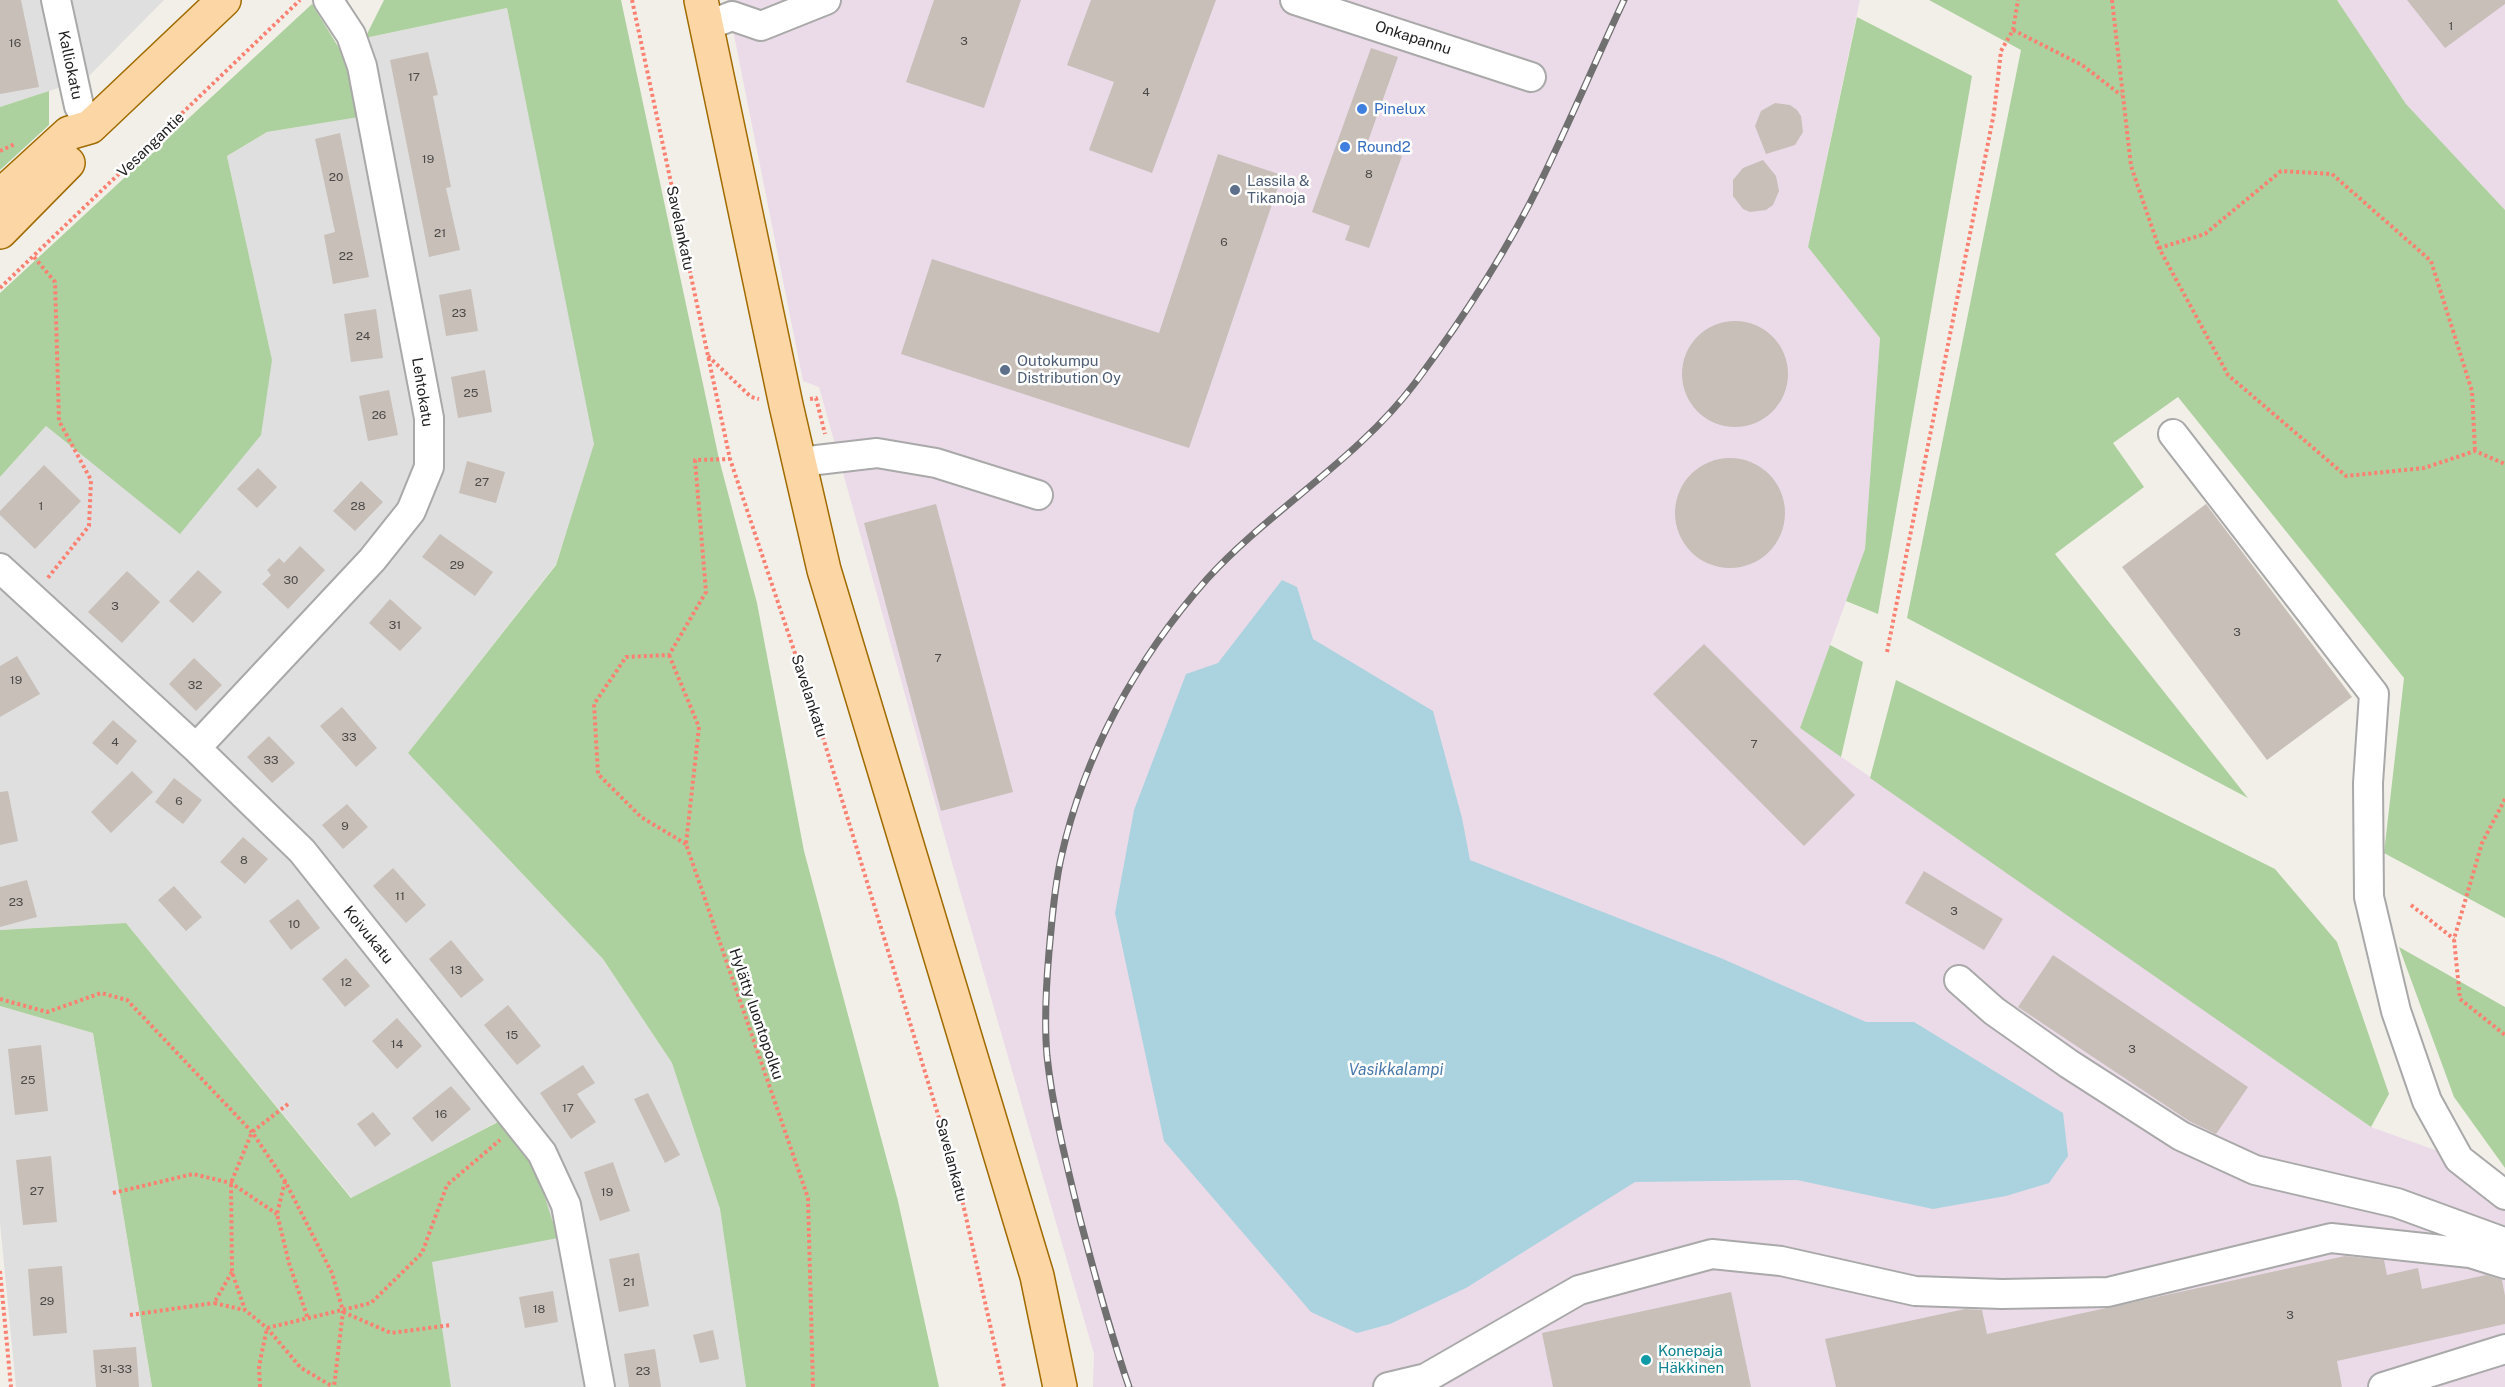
<!DOCTYPE html>
<meta charset="utf-8">
<style>
body{margin:0}
canvas{display:block;background:#f2efe9}
</style>
<canvas width="2505" height="1387"></canvas>
<script>
const ctx = document.querySelector('canvas').getContext('2d');
ctx.lineJoin = 'round';
function fillPath(path, color) { ctx.fillStyle = color; ctx.fill(path, 'evenodd'); }
function strokePath(path, color, width, dash) { ctx.strokeStyle = color; ctx.lineWidth = width; ctx.lineCap = dash ? 'butt' : 'round'; ctx.setLineDash(dash || []); ctx.stroke(path); }
function drawText(font, color, halo, rows, align = 'center') {
  ctx.font = font + ' "Public Sans",sans-serif'; ctx.lineWidth = 5; ctx.setLineDash([]); ctx.textBaseline = 'middle'; ctx.strokeStyle = halo; ctx.fillStyle = color; for (const [text, x, y, turn = 0] of rows) {
    ctx.save(); ctx.translate(x, y); ctx.rotate((+turn || 0) * Math.PI / 180); ctx.textAlign = isNaN(turn) ? turn : align; if (halo) ctx.strokeText(text, 0, 0); ctx.fillText(text, 0, 0); ctx.restore();
  }
}
const residential = new Path2D(`
 M0,0H164L86,79L0,107Z
 M507,8L595,444L556,564L408,753L603,959L672,1063L720,1209L746,1387H451L431,1261L501,1120L352,1198L126,923L0,930V477L46,426L181,533L272,361L227,156L267,132L359,117L365,38Z
 M0,1006L93,1033L152,1387H16L0,1223Z`);
const industrial = new Path2D(`
 M727,0H1860L1808,247L1880,338L1865,549L1800,728L2371,1127L2505,1175V1387H1093L1094,1354L952,863L819,387L803,381Z
 M2337,0H2505V210L2406,104Z`);
const forest = new Path2D(`
 M384,0H621L719,459L757,603L804,851L898,1201L939,1387H746L720,1209L672,1063L603,959L408,753L556,565L594,444L507,8L365,38Z
 M1929,0H2337L2406,104L2505,210V918L2384,853L2404,678L2178,397L2113,443L2144,487L2055,554L2248,798L1907,618L2021,50Z
 M312,4L347,61L359,117L267,132L227,156L272,360L261,435L180,534L46,426L0,477V293Z
 M1857,17L1972,76L1878,614L1846,601L1865,549L1880,338L1808,247Z
 M49,91V125L0,170V107Z
 M1830,645L1863,662L1841,757L1800,728Z
 M1896,680L2275,869L2337,942L2389,1094L2371,1127L1870,778Z
 M126,923L351,1198L502,1120L538,1176L558,1238L432,1262L451,1387H152L93,1033L0,1006V930Z
 M2399,947L2505,1007V1168L2454,1097Z`);
const water = new Path2D(`
 M1282,580L1297,587L1313,639L1433,711L1462,818L1470,860L1723,959L1866,1022H1914L2063,1113L2068,1156L2049,1183L2006,1196L1933,1209L1797,1180L1635,1182L1466,1288L1390,1324L1357,1333L1311,1312L1164,1141L1115,913L1134,810L1186,674L1218,663Z`);
const building = new Path2D(`
 M0,0H21L39,87L0,94Z
 M934,0H1021L984,108L906,82Z
 M1091,0H1216L1152,173L1089,150L1114,82L1067,65Z
 M2407,0H2505V4L2445,48Z
 M1371,48L1398,57L1367,144L1402,156L1369,248L1345,240L1350,226L1312,212Z
 M428,52L438,95L433,96L451,187L446,188L460,250L429,257L390,60Z
 M1775,103L1790,105L1797,110L1801,116L1803,132L1795,145L1766,154L1755,126L1761,111Z
 M340,133L369,277L333,284L324,235L335,232L315,139Z
 M1218,154L1282,175L1189,448L901,354L932,259L1159,333Z
 M1763,160L1776,176L1779,191L1773,205L1766,210L1750,212L1743,209L1733,196V180L1743,168Z
 M471,289L478,331L446,336L439,295Z
 M376,309L383,358L351,362L344,314Z
 M1682 374a53 53 0 1 1 106 0a53 53 0 1 1-106 0Z
 M485,370L492,412L458,418L451,377Z
 M389,390L398,435L368,441L359,396Z
 M1675 513a55 55 0 1 1 110 0a55 55 0 1 1-110 0Z
 M467,461L505,472L496,503L459,493Z
 M44,465L81,501L35,549L0,515V511Z
 M258,468L277,487L257,508L237,489Z
 M361,481L383,502L355,531L333,511Z
 M936,504L1013,792L941,811L864,523Z
 M2206,504L2352,697L2267,760L2122,567Z
 M440,534L493,572L475,596L422,557Z
 M300,546L325,570L288,609L262,584L271,575L267,570L279,558L284,563Z
 M198,570L222,592L193,623L169,601Z
 M127,571L160,602L122,643L88,612Z
 M390,599L422,628L400,651L369,623Z
 M1704,644L1855,795L1804,846L1653,694Z
 M17,656L40,694L0,717V666Z
 M194,658L222,685L196,711L169,684Z
 M342,707L377,748L356,767L320,726Z
 M113,720L137,741L117,765L92,743Z
 M269,736L295,763L272,783L247,757Z
 M132,771L153,792L111,833L91,812Z
 M174,778L202,800L183,824L155,802Z
 M8,791L18,841L0,845V792Z
 M347,804L368,827L343,849L322,825Z
 M243,837L268,859L245,884L220,862Z
 M393,868L426,905L406,923L373,886Z
 M1924,871L2003,919L1984,950L1905,903Z
 M27,880L37,917L0,927V887Z
 M174,886L202,917L186,931L158,900Z
 M298,899L320,928L291,950L269,921Z
 M451,940L484,980L461,998L429,959Z
 M2053,955L2248,1087L2216,1134L2189,1121L2018,1007Z
 M346,958L370,986L345,1007L322,979Z
 M508,1005L541,1046L517,1065L484,1025Z
 M397,1018L422,1046L397,1069L372,1041Z
 M41,1045L48,1111L15,1115L8,1049Z
 M583,1065L595,1083L577,1094L596,1122L571,1139L540,1093Z
 M451,1086L471,1109L432,1142L412,1118Z
 M648,1093L680,1155L665,1163L634,1099Z
 M373,1112L391,1134L375,1147L357,1124Z
 M51,1156L57,1222L23,1225L16,1160Z
 M613,1162L630,1211L600,1221L584,1172Z
 M639,1253L649,1306L619,1312L609,1259Z
 M2345,1256L2384,1260L2387,1275L2418,1268L2422,1289L2486,1275L2502,1280L2505,1296V1324L2337,1361L2342,1387H1836L1825,1339L1965,1309L1982,1310L1987,1334Z
 M62,1266L67,1333L33,1336L28,1269Z
 M553,1291L558,1322L525,1328L519,1297Z
 M1731,1292L1751,1387H1553L1542,1333Z
 M713,1330L719,1359L700,1363L693,1335Z
 M136,1347L139,1387H96L93,1350Z
 M655,1349L661,1387H629L624,1354Z`);
const path = new Path2D(`
 M632,0L730,459L821,731L957,1177L1004,1387
 M2112,0L2131,166L2159,248L2228,375L2346,476L2424,468L2475,451L2505,464
 M2013,30L2082,65L2121,95
 M0,151L15,144
 M2159,248L2205,234L2281,171L2332,174L2431,261L2472,391L2475,451
 M34,257L55,282L59,421L91,480L89,526L47,579
 M0,288L300,0
 M708,356L751,397L759,399
 M810,399L816,398L825,434
 M1887,652L1994,113L2001,51L2013,30L2018,0
 M669,655L699,727L686,844L808,1198L813,1387
 M2505,799L2482,843L2454,939L2460,999L2505,1035
 M686,844L641,817L598,774L594,704L626,657L669,655L706,592L695,460L730,459
 M2411,905L2454,939
 M0,999L47,1012L101,993L127,1000L252,1132L285,1181L332,1273L343,1311L334,1387
 M288,1104L252,1132L231,1183L232,1272L245,1310L267,1328L301,1368L332,1386
 M285,1181L277,1214L289,1263L308,1319
 M113,1193L193,1174L231,1183L277,1214
 M0,1271L11,1387
 M232,1272L214,1303L244,1310
 M343,1312L391,1333L451,1325
 M130,1315L214,1303
 M260,1387L259,1366L267,1328L371,1303L422,1253L447,1185L500,1140`);
const minor = new Path2D(`
 M56,0L79,106L90,127
 M1295,0L1531,77
 M706,26L732,16L761,26L826,0
 M2173,434L2374,694L2368,783L2369,897L2396,1011L2427,1101L2459,1159L2505,1195
 M800,462L877,453L936,463L1038,495
 M0,568L196,748L302,851L542,1153L566,1205L600,1387
 M196,748L372,560L411,511L429,467V418L362,66L351,35L328,0
 M1959,980L1994,1011L2069,1064L2181,1136L2255,1170L2397,1203L2501,1241L2505,1246
 M1388,1387L1426,1378L1579,1290L1712,1254L1781,1261L1915,1291L2002,1294L2108,1292L2331,1238L2470,1253L2505,1264
 M2383,1387L2505,1349`);
const major = new Path2D(`
 M701,0L786,405L824,570L1037,1276L1060,1387
 M0,196L69,133L90,127L224,0
 M0,232L68,163`);
const rail = new Path2D(`
 M1129,1387C1110,1332 1095,1276 1080,1219C1067,1166 1053,1111 1047,1056C1044,1021 1046,987 1049,952C1052,921 1054,889 1061,858C1084,754 1137,658 1207,579C1271,509 1357,460 1415,383C1462,320 1507,251 1541,181C1570,121 1596,60 1624,0`);
const markers = [
 [1362,109,6,"#3f7fe0"],
 [1345,147,6,"#3f7fe0"],
 [1235,190,6,"#5c6f8a"],
 [1005,370,6,"#5c6f8a"],
 [1646,1360,6,"#0f9aa8"]
];
const numberNames = [
 ["1",2451,26],
 ["3",964,41],
 ["16",15,43],
 ["17",414,77],
 ["4",1146,92],
 ["19",428,159],
 ["8",1369,174],
 ["20",336,177],
 ["21",440,233],
 ["6",1224,242],
 ["22",346,256],
 ["23",459,313],
 ["24",363,336],
 ["25",471,393],
 ["26",379,415],
 ["27",482,482],
 ["1",41,506],
 ["28",358,506],
 ["29",457,565],
 ["30",291,580],
 ["3",115,606],
 ["31",395,625],
 ["3",2237,632],
 ["7",938,658],
 ["19",16,680],
 ["32",195,685],
 ["33",349,737],
 ["4",115,742],
 ["7",1754,744],
 ["33",271,760],
 ["6",179,801],
 ["9",345,826],
 ["8",244,860],
 ["11",400,896],
 ["23",16,902],
 ["3",1954,911],
 ["10",294,924],
 ["13",456,970],
 ["12",346,982],
 ["15",512,1035],
 ["14",397,1044],
 ["3",2132,1049],
 ["25",28,1080],
 ["17",568,1108],
 ["16",441,1114],
 ["27",37,1191],
 ["19",607,1192],
 ["21",629,1282],
 ["29",47,1301],
 ["18",539,1309],
 ["3",2290,1315],
 ["31-33",116,1369],
 ["23",643,1371]
];
const streetNames = [
 ["Onkapannu",1413,38,18],
 ["Kalliokatu",70,65,78],
 ["Vesangantie",151,145,-44],
 ["Savelankatu",680,228,78],
 ["Lehtokatu",422,392,81],
 ["Savelankatu",809,696,72],
 ["Koivukatu",368,935,51],
 ["Hylätty luontopolku",756,1014,71],
 ["Savelankatu",951,1160,75]
];
const shopNames = [
 ["Pinelux",1374,109],
 ["Round2",1357,147]
];
const serviceNames = [
 ["Lassila &",1247,181],
 ["Tikanoja",1247,198],
 ["Outokumpu",1017,361],
 ["Distribution Oy",1017,378]
];
const cultureNames = [
 ["Konepaja",1658,1351],
 ["Häkkinen",1658,1368]
];
const waterNames = [
 ["Vasikkalampi",1396,1070]
];
fillPath(residential, '#e0dfdf');
fillPath(industrial, '#ebdbe8');
fillPath(forest, '#add19e');
fillPath(water, '#aad3df');
fillPath(building, '#c7bfb8');
strokePath(minor, '#a9a9a9', 32);
strokePath(major, '#a06b00', 36);
strokePath(path, '#fa8072', 4, [3, 3]);
strokePath(minor, '#fff', 28);
strokePath(major, '#fcd6a4', 33);
strokePath(rail, '#707070', 7);
strokePath(rail, '#fff', 4.5, [14]);
for (const [x, y, r, color] of markers) { const dot = new Path2D(); dot.arc(x, y, r, 0, 2 * Math.PI); ctx.fillStyle = color; ctx.fill(dot); strokePath(dot, '#fff', 2); }
drawText('12px', '#4b4948', null, numberNames);
drawText('15px', '#222', '#fff', streetNames);
drawText('15px', '#366cbe', '#fff', shopNames, 'left');
drawText('15px', '#4e5e75', '#fff', serviceNames, 'left');
drawText('15px', '#0d838f', '#fff', cultureNames, 'left');
drawText('italic 16px', '#4a7aab', '#fff', waterNames);
</script>
